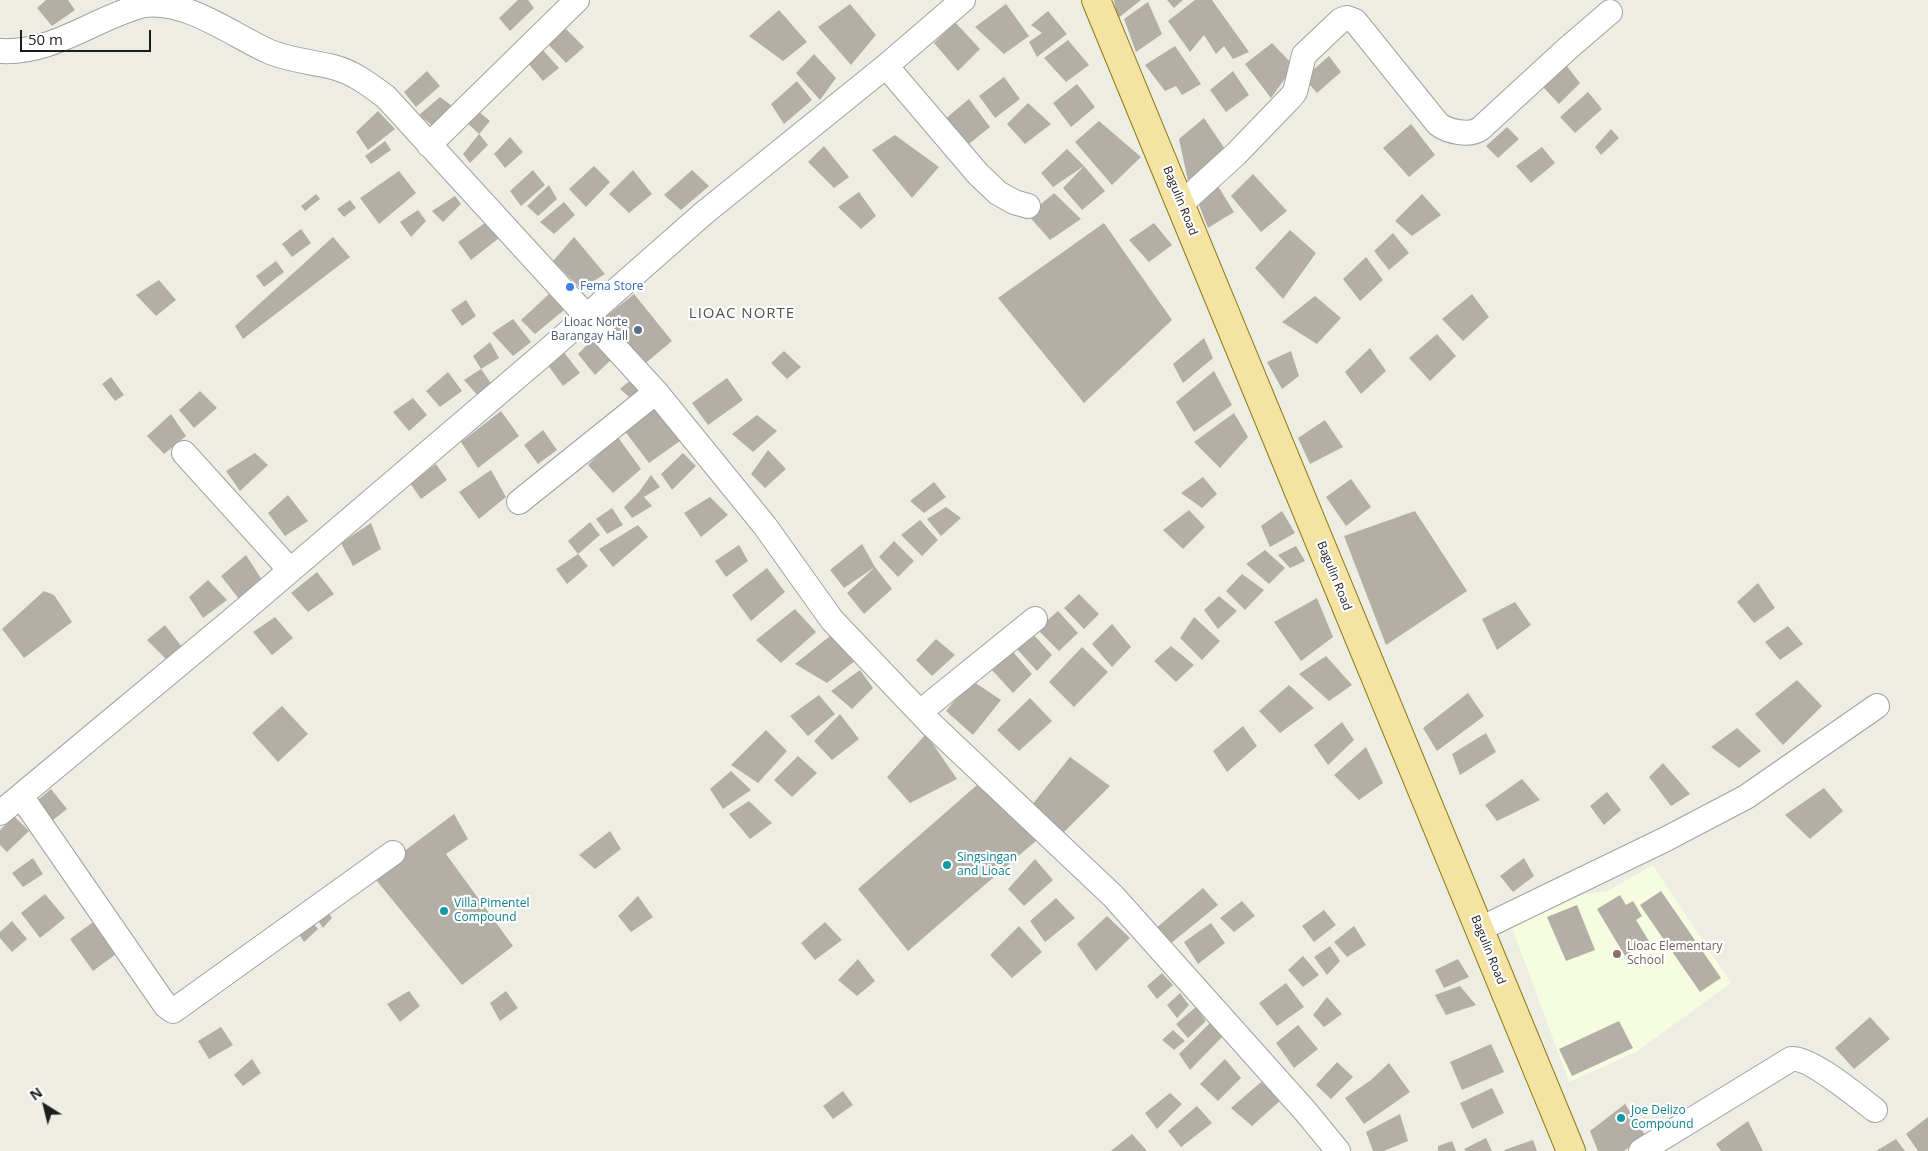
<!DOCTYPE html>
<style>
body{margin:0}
#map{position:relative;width:1928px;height:1151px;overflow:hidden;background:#eeede4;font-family:"Open Sans",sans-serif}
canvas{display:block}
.north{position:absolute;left:20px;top:1081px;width:50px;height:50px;-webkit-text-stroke:4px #fff;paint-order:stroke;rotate:324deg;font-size:14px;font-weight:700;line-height:20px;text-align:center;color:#1d1d1d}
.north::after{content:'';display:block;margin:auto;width:18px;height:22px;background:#1d1d1d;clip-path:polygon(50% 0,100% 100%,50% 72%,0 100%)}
.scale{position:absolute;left:20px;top:30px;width:131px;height:22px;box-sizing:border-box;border:2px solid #1d1d1d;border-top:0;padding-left:6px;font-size:15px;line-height:18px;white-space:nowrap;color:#1d1d1d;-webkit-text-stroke:4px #fff;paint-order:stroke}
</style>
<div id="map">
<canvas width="1928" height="1151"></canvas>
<div class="north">N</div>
<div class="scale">50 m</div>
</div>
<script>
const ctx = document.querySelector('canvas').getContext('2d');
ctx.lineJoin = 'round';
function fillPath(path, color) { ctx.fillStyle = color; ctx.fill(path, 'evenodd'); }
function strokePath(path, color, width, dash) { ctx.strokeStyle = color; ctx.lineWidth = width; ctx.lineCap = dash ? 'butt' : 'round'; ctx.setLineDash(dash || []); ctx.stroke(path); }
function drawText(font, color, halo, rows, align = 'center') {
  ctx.font = font + ' "Open Sans",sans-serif'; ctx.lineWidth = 4.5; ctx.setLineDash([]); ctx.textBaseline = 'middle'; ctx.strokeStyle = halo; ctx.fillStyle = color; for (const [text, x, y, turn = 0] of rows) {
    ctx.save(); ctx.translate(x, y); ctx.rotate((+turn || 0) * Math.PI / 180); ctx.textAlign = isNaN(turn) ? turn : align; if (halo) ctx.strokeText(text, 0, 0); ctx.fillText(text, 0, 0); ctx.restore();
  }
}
const education = new Path2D(`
 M1653,865L1731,983L1636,1052L1569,1082L1511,925L1584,894L1607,891Z`);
const building = new Path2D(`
 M46,0H68L75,10L52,26L37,8Z
 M518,0H528L534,8L510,31L499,18Z
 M1114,0H1141L1117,19Z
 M1167,0H1183L1174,8Z
 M1195,0H1212L1249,52L1233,59L1224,46L1216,54L1204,35L1190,52L1168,21Z
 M1148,2L1162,34L1136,52L1124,19Z
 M850,4L876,35L851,65L818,27Z
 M1006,4L1029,36L1004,54L975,27Z
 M779,10L807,42L783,61L749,36Z
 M1048,11L1067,34L1037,57L1029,42L1042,33L1031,25Z
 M955,22L980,49L958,71L934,43Z
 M564,27L584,47L566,63L546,42Z
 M1068,40L1089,65L1066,82L1044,58Z
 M1272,43L1294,66L1271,98L1245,64Z
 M1175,46L1201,84L1182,95L1176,86L1165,91L1145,65Z
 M542,49L559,68L543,81L528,63Z
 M814,54L836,78L820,100L796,73Z
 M1329,56L1341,72L1317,93L1304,78Z
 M1566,65L1580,83L1559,104L1543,87Z
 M427,71L440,86L416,107L404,92Z
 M1233,71L1249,95L1226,112L1210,90Z
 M1004,77L1020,99L995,118L979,96Z
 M797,81L812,100L784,124L771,104Z
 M1077,84L1095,107L1071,127L1053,103Z
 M1588,92L1602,109L1575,133L1560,117Z
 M440,97L452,106L434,127L419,115Z
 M969,99L990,127L965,147L944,120Z
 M1028,103L1051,124L1025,144L1007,124Z
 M471,105L490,121L479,134L463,119Z
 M378,111L395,129L368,150L356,132Z
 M1204,118L1225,149L1188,181L1179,139Z
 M1099,121L1141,157L1112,185L1075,142Z
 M1411,124L1435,155L1409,177L1383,148Z
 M1507,127L1519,139L1498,158L1486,146Z
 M1611,129L1619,138L1601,155L1595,147Z
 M479,134L488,145L470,163L463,154Z
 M895,135L939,167L912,198L872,150Z
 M510,137L523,152L505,168L494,154Z
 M385,141L391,150L371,164L365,156Z
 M824,146L849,177L834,188L808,162Z
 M1542,147L1555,163L1531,183L1516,166Z
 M1067,149L1084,166L1105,191L1082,210L1063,188L1084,166L1053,187L1041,173Z
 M594,166L610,182L586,207L569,189Z
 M533,170L545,185L521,206L510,191Z
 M633,170L652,194L629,213L609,194Z
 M692,170L709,186L681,210L664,195Z
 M399,171L416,193L379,224L360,198Z
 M1253,174L1287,211L1261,232L1231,196Z
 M1213,178L1234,212L1208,228L1194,192Z
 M549,185L557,199L538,216L527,206Z
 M859,192L876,216L861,229L838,207Z
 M1054,193L1081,219L1050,240L1028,215Z
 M316,194L320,199L305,211L301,206Z
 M1422,194L1441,215L1412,236L1395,221Z
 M455,196L461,204L443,222L432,211Z
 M350,200L356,208L344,217L337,209Z
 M564,202L575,215L554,234L540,222Z
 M418,210L426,221L411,237L400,222Z
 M485,223L499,238L471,260L458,242Z
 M1104,223L1172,320L1084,403L998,298Z
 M1154,223L1172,245L1149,262L1129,240Z
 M301,229L311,243L292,257L282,244Z
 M1290,230L1316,253L1283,299L1255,268Z
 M1393,233L1409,253L1389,270L1374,251Z
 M333,237L350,257L243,339L235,326Z
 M574,237L605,274L581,289L553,261Z
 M1366,257L1383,280L1360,301L1343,279Z
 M276,261L284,272L264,287L256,276Z
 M159,280L176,300L156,316L136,295Z
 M549,294L564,310L535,334L521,320Z
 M634,294L672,341L642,366L604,318Z
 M1472,294L1489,317L1463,341L1442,319Z
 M1315,296L1341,318L1317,344L1282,322Z
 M466,300L476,316L462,326L451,310Z
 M513,319L531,342L513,356L492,333Z
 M1437,334L1456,356L1430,381L1409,358Z
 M596,336L613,358L595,375L578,354Z
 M1204,338L1213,358L1183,383L1173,364Z
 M490,342L499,358L481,369L473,356Z
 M1370,348L1386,371L1361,394L1345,372Z
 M563,351L580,373L563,386L547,364Z
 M784,351L801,367L787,379L771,363Z
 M1291,351L1299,376L1282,389L1267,362Z
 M481,369L493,386L478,396L464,380Z
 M1214,371L1232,405L1194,432L1176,402Z
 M448,372L462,391L440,407L426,391Z
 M111,377L124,395L115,401L102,384Z
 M633,378L645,392L634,401L620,389Z
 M727,378L743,400L708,425L692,403Z
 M200,391L217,408L194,428L179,410Z
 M413,398L427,415L409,431L393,412Z
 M655,404L680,441L649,463L624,430Z
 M501,411L519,436L478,468L461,442Z
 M1234,413L1248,437L1220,468L1194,442Z
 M171,414L186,436L164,454L147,436Z
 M757,415L777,431L753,452L732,434Z
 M1325,420L1343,447L1310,464L1298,438Z
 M543,430L557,450L538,464L524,445Z
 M617,436L641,469L613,493L588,465Z
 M768,450L786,469L765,488L751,474Z
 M255,453L268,465L240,491L226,471Z
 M683,453L696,466L672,490L661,474Z
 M436,464L447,480L421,499L410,483Z
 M491,470L506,497L479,519L459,492Z
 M651,475L660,487L644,497L652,506L632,518L624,507L639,492Z
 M1203,477L1217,494L1202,508L1181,493Z
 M1351,479L1371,507L1346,526L1326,497Z
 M934,482L946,497L924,513L910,501Z
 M288,495L308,521L285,536L268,513Z
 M710,497L728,515L701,537L684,513Z
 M946,507L961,518L941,536L927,519Z
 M612,508L623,525L607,534L596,519Z
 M1189,510L1205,527L1183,549L1163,530Z
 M1282,511L1295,533L1270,547L1261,526Z
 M1415,511L1467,591L1386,645L1344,536Z
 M920,520L938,540L922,556L901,535Z
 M590,522L600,535L578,554L588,566L567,584L556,569L578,554L568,541Z
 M371,523L381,549L353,566L341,543Z
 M638,525L648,537L613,567L599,549Z
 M894,541L914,561L898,577L879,557Z
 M862,544L875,567L844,588L830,570Z
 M739,545L748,561L726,577L715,561Z
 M1296,546L1305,561L1290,568L1278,555Z
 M1265,550L1285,568L1269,584L1246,564Z
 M246,555L262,580L239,599L221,576Z
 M875,567L892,589L864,614L847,593Z
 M767,568L785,592L751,621L732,595Z
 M317,572L334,594L308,612L291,593Z
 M1242,574L1264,590L1245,610L1226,591Z
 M208,580L227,600L203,618L189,597Z
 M1758,583L1775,608L1754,623L1737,602Z
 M44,591L54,595L72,622L24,658L2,629Z
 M1079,594L1099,614L1084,629L1064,608Z
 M1219,596L1237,611L1218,629L1204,610Z
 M1317,598L1333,637L1301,661L1274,622Z
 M1515,602L1531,625L1497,650L1482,619Z
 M795,609L816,632L781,663L756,640Z
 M1058,611L1078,633L1059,651L1037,629Z
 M275,617L293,638L272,655L253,632Z
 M1194,617L1220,641L1202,660L1180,638Z
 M1112,624L1131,647L1112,667L1092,644Z
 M165,625L182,647L166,659L147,640Z
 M1788,626L1803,644L1780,660L1765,642Z
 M1033,634L1052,655L1037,671L1016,648Z
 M830,636L856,660L827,683L795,664Z
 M936,639L955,655L932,676L916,660Z
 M1171,646L1194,665L1176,682L1154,661Z
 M1082,647L1108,672L1074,707L1049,682Z
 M1013,652L1032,674L1013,693L991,669Z
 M1326,656L1352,685L1329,701L1299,674Z
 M860,670L873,688L852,709L831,691Z
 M971,680L1001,700L973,735L946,711Z
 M1797,680L1822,706L1783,745L1755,714Z
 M1289,685L1314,708L1280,733L1259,711Z
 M1468,693L1484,716L1437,751L1423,728Z
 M819,695L835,714L808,736L790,716Z
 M1030,698L1052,721L1019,751L997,730Z
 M282,706L308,734L278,762L252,733Z
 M840,714L859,739L832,760L814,741Z
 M1342,722L1354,740L1328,765L1314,745Z
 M1243,726L1257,746L1227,772L1213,751Z
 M1737,728L1761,751L1739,768L1711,747Z
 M766,730L787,751L758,783L731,765Z
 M1486,733L1496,752L1460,775L1452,754Z
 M926,734L957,779L910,803L887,777Z
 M1366,747L1383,783L1359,800L1334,775Z
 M798,756L817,773L792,797L774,780Z
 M1070,757L1110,786L1062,834L1032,805Z
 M1663,763L1690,794L1671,806L1649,777Z
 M731,771L751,790L723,809L710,789Z
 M1522,779L1540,800L1497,821L1485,805Z
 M977,785L1037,840L908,951L858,889Z
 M1824,788L1843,811L1810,839L1785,815Z
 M51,789L67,809L48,824L32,805Z
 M1607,792L1621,810L1604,825L1590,806Z
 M749,801L772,823L750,839L729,814Z
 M454,814L468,839L446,854L513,946L462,985L372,875Z
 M14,816L29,831L7,852L0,845V830Z
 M610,831L621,849L595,869L579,855Z
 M33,858L43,874L23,887L12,873Z
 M1524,858L1534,876L1513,892L1500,876Z
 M1035,859L1053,880L1024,906L1008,889Z
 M1203,888L1218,905L1170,944L1155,929Z
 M1661,891L1721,978L1700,992L1640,905Z
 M45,894L65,918L40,938L21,913Z
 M1620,895L1626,905L1633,901L1642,916L1636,920L1649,941L1625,956L1597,909Z
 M638,896L653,917L631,932L618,916Z
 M1056,898L1075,918L1045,942L1030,921Z
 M1242,901L1255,916L1234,932L1220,918Z
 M1577,905L1595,950L1566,961L1547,917Z
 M325,907L332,918L323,928L314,915Z
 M1324,910L1336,925L1314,942L1302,926Z
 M1107,916L1130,938L1096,971L1077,944Z
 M308,917L318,929L304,942L296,930Z
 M12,921L27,939L12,952L0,938V932Z
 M93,922L116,954L93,971L70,939Z
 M825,922L842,940L815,960L801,943Z
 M1211,923L1225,943L1198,964L1184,942Z
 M1019,926L1042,952L1012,978L990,955Z
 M1354,926L1366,945L1347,957L1334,942Z
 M1330,946L1340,961L1327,975L1314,957Z
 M1303,956L1319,975L1303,987L1288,970Z
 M858,959L875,981L857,996L838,980Z
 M1458,959L1469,977L1444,988L1435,970Z
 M1162,973L1173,985L1157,999L1147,986Z
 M1286,983L1304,1007L1277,1026L1259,1003Z
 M1460,986L1476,1005L1446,1015L1435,995Z
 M409,991L420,1006L400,1022L387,1004Z
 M506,991L518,1008L500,1021L490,1003Z
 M1180,993L1189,1005L1177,1018L1167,1005Z
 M1327,997L1342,1014L1324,1027L1313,1015Z
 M1196,1007L1206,1021L1188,1038L1176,1024Z
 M1870,1017L1890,1039L1854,1069L1835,1048Z
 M1619,1021L1633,1048L1572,1076L1559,1049Z
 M1211,1022L1223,1036L1190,1070L1179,1054Z
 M1298,1025L1318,1049L1294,1068L1276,1043Z
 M221,1027L233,1045L209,1059L198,1041Z
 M1173,1030L1185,1041L1174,1050L1162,1040Z
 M1491,1044L1504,1072L1462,1090L1450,1062Z
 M252,1059L261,1073L243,1086L234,1075Z
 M1225,1059L1241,1078L1218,1101L1200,1084Z
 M1337,1062L1353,1077L1331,1099L1316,1085Z
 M1389,1063L1410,1092L1364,1124L1345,1098L1371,1080Z
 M1261,1082L1282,1099L1252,1126L1231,1108Z
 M1492,1088L1504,1113L1472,1129L1460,1103Z
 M843,1091L853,1105L833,1119L823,1106Z
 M1170,1093L1182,1104L1157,1129L1145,1113Z
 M1625,1104L1645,1135L1624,1151H1598L1590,1131Z
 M1197,1106L1212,1123L1181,1147L1168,1131Z
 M1400,1114L1408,1141L1384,1151H1373L1366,1132Z
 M1928,1117V1151H1918L1906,1134Z
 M1748,1121L1763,1151H1721L1716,1144Z
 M1132,1134L1147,1151H1111Z
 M1486,1138L1492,1151H1466L1464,1149Z
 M1896,1139L1905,1151H1876Z
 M1533,1140L1537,1151H1505L1504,1150Z
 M1452,1141L1456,1151H1438V1146Z`);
const minor = new Path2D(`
 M0,51C54,54 94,18 144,5C188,0 232,35 270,52C290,60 312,62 333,67C353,72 370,85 386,97L656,392L765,526L832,620L932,725L1113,896L1306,1112L1338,1151
 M886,66L978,174L998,193L1014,202L1028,206
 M429,145L577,0
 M1181,204L1236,154L1291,97L1295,92L1304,55L1341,20L1347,18L1355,21L1438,124C1448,132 1470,136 1480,129L1567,49L1610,12
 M184,453L281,560L289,571
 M519,502L656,392
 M920,712L1035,619
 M21,796L159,996L166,1006L173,1011L393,853
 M0,813L231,621L545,353L704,213L886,66L963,0
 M1480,929L1666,839L1746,797L1877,706
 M1641,1151L1791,1059C1809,1056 1859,1098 1875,1110`);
const major = new Path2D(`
 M1096,0L1571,1151`);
const markers = [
 [570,287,5,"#3f7fe0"],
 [638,330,5,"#5c6f8a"],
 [947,865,5,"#0f9aa8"],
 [444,911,5,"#0f9aa8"],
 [1617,954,5,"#8d6e63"],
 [1621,1118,5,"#0f9aa8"]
];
const streetNames = [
 ["Bagulin Road",1180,201,68],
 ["Bagulin Road",1334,576,68],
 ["Bagulin Road",1488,950,68]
];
const shopNames = [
 ["Fema Store",580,287]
];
const serviceNames = [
 ["Lioac Norte",628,323],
 ["Barangay Hall",628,337]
];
const cultureNames = [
 ["Singsingan",957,858],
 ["and Lioac",957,872],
 ["Villa Pimentel",454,904],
 ["Compound",454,918],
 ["Joe Delizo",1631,1111],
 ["Compound",1631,1125]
];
const educationNames = [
 ["Lioac Elementary",1627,947],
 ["School",1627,961]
];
const quarterNames = [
 ["LIOAC NORTE",742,314]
];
fillPath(education, '#f6fcdf');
fillPath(building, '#b3afa7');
strokePath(minor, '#a1a1a1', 26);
strokePath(major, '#8b7d0c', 30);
strokePath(minor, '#fff', 24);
strokePath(major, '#f4e3a3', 28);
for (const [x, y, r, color] of markers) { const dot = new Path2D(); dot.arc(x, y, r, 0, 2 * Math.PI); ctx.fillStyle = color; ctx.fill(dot); strokePath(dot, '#fff', 2); }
drawText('12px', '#1d1d1d', '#fff', streetNames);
drawText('12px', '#366cbe', '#fff', shopNames, 'left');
drawText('12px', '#4e5e75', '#fff', serviceNames, 'right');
drawText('12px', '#0d838f', '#fff', cultureNames, 'left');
drawText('12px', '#785e54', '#fff', educationNames, 'left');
ctx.letterSpacing = '1px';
drawText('15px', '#505050', '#fff', quarterNames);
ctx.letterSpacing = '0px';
</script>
